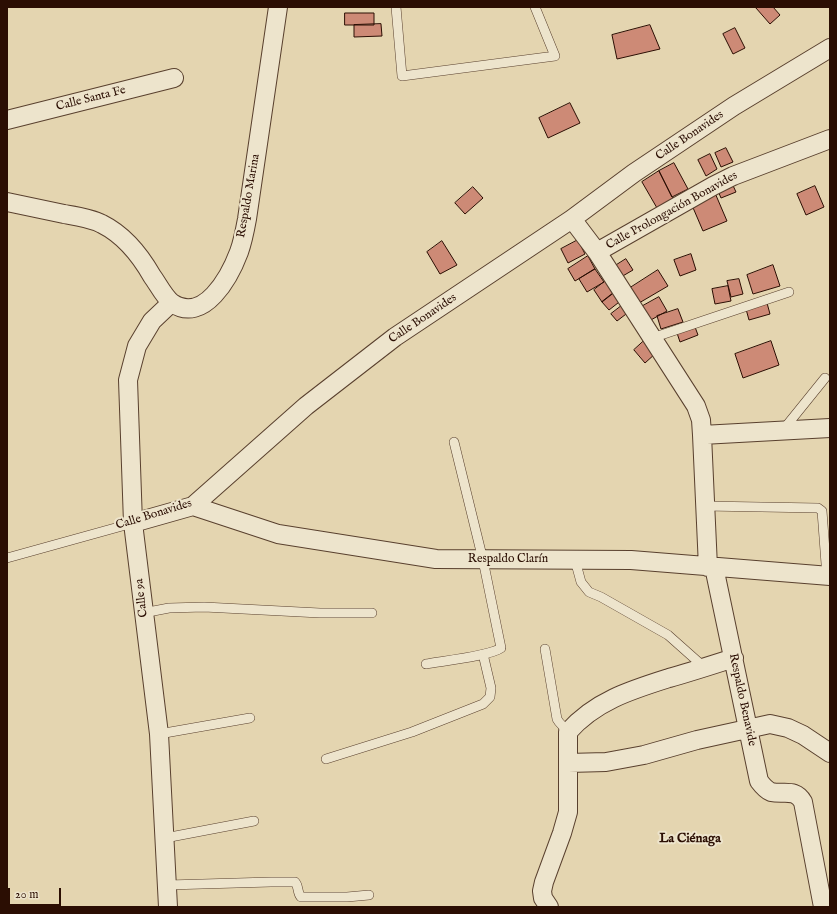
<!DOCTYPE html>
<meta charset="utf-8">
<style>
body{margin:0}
#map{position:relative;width:837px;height:914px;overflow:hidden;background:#e4d5b0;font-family:"IM FELL English",serif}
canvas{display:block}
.frame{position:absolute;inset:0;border:8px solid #2b0e03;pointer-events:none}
.scale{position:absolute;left:8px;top:888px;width:53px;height:18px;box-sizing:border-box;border:2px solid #2b0e03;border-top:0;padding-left:5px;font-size:12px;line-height:14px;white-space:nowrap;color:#2b0e03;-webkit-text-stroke:3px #ede4cc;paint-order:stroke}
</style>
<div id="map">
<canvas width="837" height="914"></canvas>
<div class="frame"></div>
<div class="scale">20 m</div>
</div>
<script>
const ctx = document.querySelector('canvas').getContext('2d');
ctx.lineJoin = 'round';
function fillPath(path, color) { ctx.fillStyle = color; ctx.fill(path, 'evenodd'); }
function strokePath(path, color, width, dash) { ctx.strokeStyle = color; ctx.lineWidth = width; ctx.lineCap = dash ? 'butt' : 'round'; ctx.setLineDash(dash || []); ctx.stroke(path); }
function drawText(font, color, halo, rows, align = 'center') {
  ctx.font = font + ' "IM FELL English",serif'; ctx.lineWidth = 4; ctx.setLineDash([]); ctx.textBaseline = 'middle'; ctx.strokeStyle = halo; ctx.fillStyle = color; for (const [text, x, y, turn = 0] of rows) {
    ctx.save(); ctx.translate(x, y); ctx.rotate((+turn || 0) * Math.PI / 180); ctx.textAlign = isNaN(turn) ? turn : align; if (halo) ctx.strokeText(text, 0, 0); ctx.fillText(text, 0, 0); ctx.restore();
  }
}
const building = new Path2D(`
 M757,7H773L780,15L770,24L756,8Z
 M345,13H374V25H345Z
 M381,24L382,36L354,37V25Z
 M650,25L660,49L617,59L612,35Z
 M735,28L745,48L733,54L723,34Z
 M570,103L580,123L548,138L539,118Z
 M726,148L733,162L721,167L715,153Z
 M710,154L717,169L706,176L698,160Z
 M674,163L688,189L672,197L659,171Z
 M659,171L672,197L675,199L657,208L642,182Z
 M730,179L736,192L721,198L716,186Z
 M815,186L824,207L806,215L797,194Z
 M473,187L483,198L465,214L455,203Z
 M715,193L727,221L703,231L691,203Z
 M578,240L585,254L568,263L561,249Z
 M442,241L457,265L440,274L427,252Z
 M691,254L696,270L680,276L674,260Z
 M588,256L595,269L575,281L568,269Z
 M626,259L633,270L621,277L615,266Z
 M773,265L780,286L753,294L747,275Z
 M595,269L604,282L587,292L579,279Z
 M658,270L668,286L639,303L630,288Z
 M608,279L616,291L602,302L594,290Z
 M739,279L743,294L731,297L727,281Z
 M728,286L731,301L715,304L712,289Z
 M616,291L623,299L609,310L602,302Z
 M659,297L667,311L649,321L641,307Z
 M767,303L770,314L749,320L746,309Z
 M624,304L630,311L617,321L611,314Z
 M678,309L683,322L661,329L657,316Z
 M695,327L698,335L680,342L677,333Z
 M645,340L656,353L645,363L634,350Z
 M771,341L779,365L743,378L735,354Z`);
const lane = new Path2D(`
 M396,7L402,76L555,56L535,7
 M652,338L789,292
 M783,430L825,378
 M705,506L818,508L822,511L827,577
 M7,558L133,523
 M575,560L581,582L589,592L601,597L668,635L704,667
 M143,613L169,608L204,607L320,613H372
 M545,649L557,719L559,722L568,732
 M426,664C442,661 490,656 501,648L483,560L454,442
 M159,734L250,718
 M326,759L412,732L483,704L490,697L491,688L483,654
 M165,838L254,821
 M168,885L271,882H295C299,886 297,893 301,897H347L369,895`);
const street = new Path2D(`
 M7,120L174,78
 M7,202C26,206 45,210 64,214C76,216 91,218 102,224C124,235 140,255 152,276C158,284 164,297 172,303C204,325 230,276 239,252C243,241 245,230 247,219L278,7
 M572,219L597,252L713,186L733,176L830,139
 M597,252L696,406L701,420L702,435L708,567
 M702,435L830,428
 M193,506L278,534L436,559L631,560L830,576
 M133,523L193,506L306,406L395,337L572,219L634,173L734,106L830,48
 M714,567L759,781C762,785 766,790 771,792C784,795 795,788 803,802L823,907
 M568,763L606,762L644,755L697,740L770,724L788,728L803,735L830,753
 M168,907L159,734L133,523L128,380L137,346L152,321L171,303
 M549,907L543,898L542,891L544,882L562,833L568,812V732C595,701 631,690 669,678C691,672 712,665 734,658`);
const streetNames = [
 ["Calle Santa Fe",91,99,-14],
 ["Calle Bonavides",690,136,-34],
 ["Respaldo Marina",249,196,-80],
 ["Calle Prolongación Bonavides",672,211,-29],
 ["Calle Bonavides",423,319,-34],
 ["Calle Bonavides",154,515,-17],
 ["Respaldo Clarín",508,560],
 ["Calle 9a",142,598,-97],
 ["Respaldo Benavide",742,700,78]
];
const neighbourhoodNames = [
 ["La Ciénaga",690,839]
];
fillPath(building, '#cd8a76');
strokePath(building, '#2b0e03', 1);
strokePath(lane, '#59402e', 10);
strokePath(street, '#59402e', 20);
strokePath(lane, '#ede4cc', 9);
strokePath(street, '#ede4cc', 18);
drawText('12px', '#2b0e03', '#ede4cc', streetNames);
drawText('bold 13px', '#2b0e03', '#ede4cc', neighbourhoodNames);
</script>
